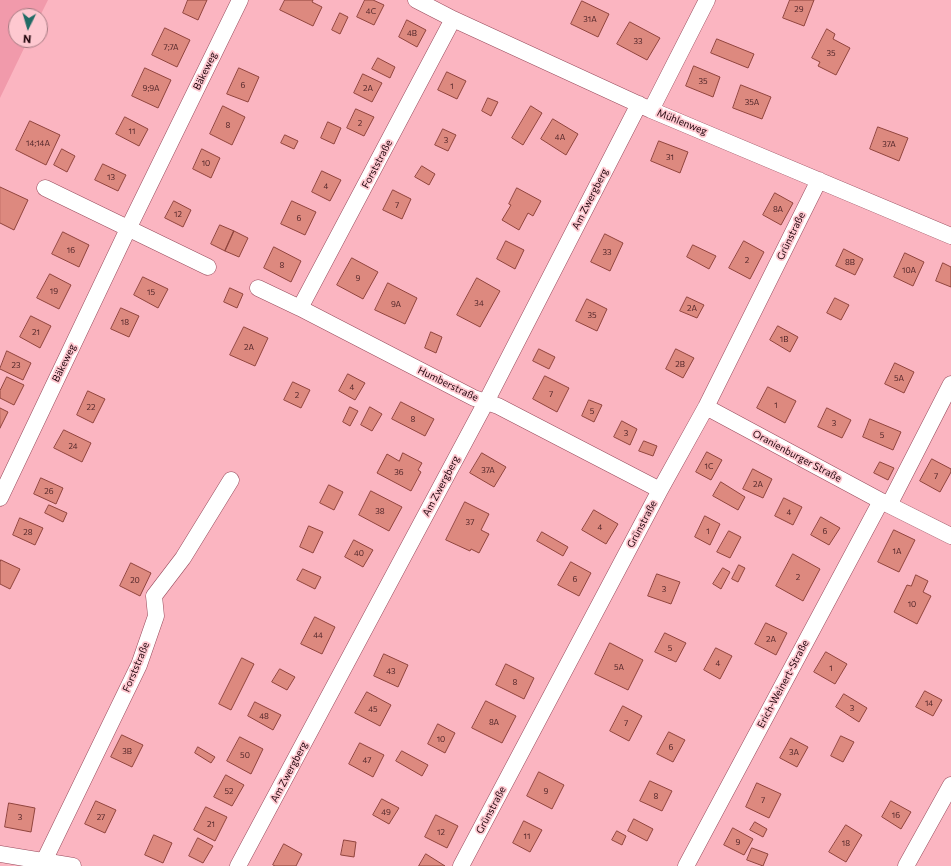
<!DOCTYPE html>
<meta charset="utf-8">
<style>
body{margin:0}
#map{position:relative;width:951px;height:866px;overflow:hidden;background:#fbb5c1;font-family:Commissioner,sans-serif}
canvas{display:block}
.north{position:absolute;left:8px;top:8px;width:40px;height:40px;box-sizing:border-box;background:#fec8d0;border:1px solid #a67a82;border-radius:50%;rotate:185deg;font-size:11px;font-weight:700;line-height:16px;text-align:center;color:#22050c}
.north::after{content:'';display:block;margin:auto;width:14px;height:18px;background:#216b65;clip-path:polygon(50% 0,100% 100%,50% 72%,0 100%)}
</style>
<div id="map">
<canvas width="951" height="866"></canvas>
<div class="north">N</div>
</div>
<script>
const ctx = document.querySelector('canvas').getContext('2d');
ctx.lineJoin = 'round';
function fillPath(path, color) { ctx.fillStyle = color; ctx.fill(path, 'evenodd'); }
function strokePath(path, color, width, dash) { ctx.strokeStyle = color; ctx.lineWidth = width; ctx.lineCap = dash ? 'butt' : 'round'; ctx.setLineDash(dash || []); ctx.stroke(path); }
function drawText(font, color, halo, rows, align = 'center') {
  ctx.font = font + ' Commissioner,sans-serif'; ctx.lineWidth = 3.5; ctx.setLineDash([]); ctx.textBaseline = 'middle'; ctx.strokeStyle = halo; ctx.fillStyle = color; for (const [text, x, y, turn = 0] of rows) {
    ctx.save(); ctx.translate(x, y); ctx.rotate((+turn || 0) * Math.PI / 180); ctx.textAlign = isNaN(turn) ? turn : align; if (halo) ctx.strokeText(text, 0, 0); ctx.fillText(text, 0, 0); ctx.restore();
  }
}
const green = new Path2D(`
 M0,0H48L40,16H16V40H28L0,98Z`);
const building = new Path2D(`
 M188,0H207L198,20L183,13Z
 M285,0H313L312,2L322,7L313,26L280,10Z
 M365,0H373L384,5L374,25L357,17Z
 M790,0H814L804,26L783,18Z
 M582,1L609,14L598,37L571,24Z
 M340,13L348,17L340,34L332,30Z
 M407,20L426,30L417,47L399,37Z
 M630,22L660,38L647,60L617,44Z
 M165,28L190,40L177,67L152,55Z
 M827,29L835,34L833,39L850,48L836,75L818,66L820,62L812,58Z
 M717,39L754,54L748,68L711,53Z
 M378,58L395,67L390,78L372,69Z
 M694,66L720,77L713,97L686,86Z
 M145,68L171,80L158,108L132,96Z
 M239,68L259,77L248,102L227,94Z
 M447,72L466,81L457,99L438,90Z
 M363,74L382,83L372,102L354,93Z
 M741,85L771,97L762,119L733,108Z
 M488,98L498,102L491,116L482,111Z
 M223,106L245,117L232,145L210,134Z
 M531,106L542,113L523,145L512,138Z
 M356,109L374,117L364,136L347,128Z
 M125,117L148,129L139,146L116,134Z
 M553,119L578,134L566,155L541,139Z
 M30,121L60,135L46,165L16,150Z
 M328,122L341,128L334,144L321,138Z
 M878,127L908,138L899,161L870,149Z
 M443,129L456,135L448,151L435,145Z
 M285,135L298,141L294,149L281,143Z
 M659,141L688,152L680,173L651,161Z
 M62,149L75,156L67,172L54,165Z
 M202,149L220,158L211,178L193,169Z
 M103,164L126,175L118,191L95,180Z
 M422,166L435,174L429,185L415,177Z
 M322,171L341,180L330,201L312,192Z
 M0,187L28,200L14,230L0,223Z
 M517,188L541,201L533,216L528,213L519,230L502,220L511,205L509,204Z
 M393,190L411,199L402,219L383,210Z
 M775,193L793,203L781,225L763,215Z
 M174,201L191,210L183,227L165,218Z
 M292,201L316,212L305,235L281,224Z
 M220,225L234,231L225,251L211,244Z
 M234,231L248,238L239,257L225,251Z
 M63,232L89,245L79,267L52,254Z
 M605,234L623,243L610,271L591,262Z
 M506,241L524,250L515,269L497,259Z
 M744,241L764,252L750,279L729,268Z
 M693,245L716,256L709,269L687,257Z
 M274,247L301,261L291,282L264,268Z
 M844,249L863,259L855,275L836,266Z
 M905,253L924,262L913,286L894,277Z
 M352,258L378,272L363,299L337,285Z
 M943,263L951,267V287L936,281Z
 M50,274L71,285L59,309L37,298Z
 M143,277L168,289L158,308L134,295Z
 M477,278L500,291L480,327L457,315Z
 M388,283L417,298L405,324L375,310Z
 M230,288L243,294L237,308L224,302Z
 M687,297L704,305L697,318L680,311Z
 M835,298L849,305L841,320L827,313Z
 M587,299L607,309L597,331L576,321Z
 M121,308L139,316L129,337L111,329Z
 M31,316L51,326L40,348L20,337Z
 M778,326L798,337L790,352L770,340Z
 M244,327L268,338L255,366L230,355Z
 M431,332L442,337L436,353L425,348Z
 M539,349L555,357L549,369L533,361Z
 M676,349L694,358L683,378L666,369Z
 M7,351L31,363L23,380L0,369Z
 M895,363L914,372L904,393L885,384Z
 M348,374L365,383L355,400L339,391Z
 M545,376L569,388L557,412L533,399Z
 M7,377L24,385L14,405L0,398V391Z
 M293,382L310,390L301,408L284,400Z
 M768,387L796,401L785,423L757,408Z
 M88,391L105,399L93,423L77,415Z
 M589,400L602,405L594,422L582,416Z
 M401,402L434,419L425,436L392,419Z
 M350,407L358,411L350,426L343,422Z
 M370,407L382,414L372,431L361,425Z
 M0,408L8,412L0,428Z
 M827,408L851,420L842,438L818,427Z
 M870,419L901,432L893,450L863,437Z
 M622,421L637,429L630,445L614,437Z
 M64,430L91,443L82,462L54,448Z
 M644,441L657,446L653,456L639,451Z
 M707,452L722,460L711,480L696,472Z
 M403,453L422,463L418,470L421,472L411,491L377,473L387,454L399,461Z
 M482,453L506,467L494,487L470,473Z
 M932,459L951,469V472L940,492L920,481Z
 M880,462L894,468L888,480L874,473Z
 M753,469L772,479L763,498L743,489Z
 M41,478L63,488L56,504L34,494Z
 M721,482L745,497L738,510L713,496Z
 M329,485L343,492L334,510L320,503Z
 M371,491L402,507L389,531L359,515Z
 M784,498L802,507L793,525L775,516Z
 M465,502L489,514L481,530L489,534L479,553L471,549L470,551L446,540Z
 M49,505L67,513L63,522L45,513Z
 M594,510L618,524L606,544L582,530Z
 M705,516L720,524L710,545L695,537Z
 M821,517L840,528L829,545L811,535Z
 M20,518L43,528L35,545L13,535Z
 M309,526L323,532L313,553L300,547Z
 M894,530L915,540L899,572L878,562Z
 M729,531L741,537L730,558L717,552Z
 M542,532L568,547L563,556L537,541Z
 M354,540L373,550L363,567L345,557Z
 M793,554L820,569L803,601L776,586Z
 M1,560L20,569L10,589L0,584V563Z
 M571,562L591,573L579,596L558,585Z
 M131,563L151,573L140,596L120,586Z
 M739,565L745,568L738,582L732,579Z
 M723,568L730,572L721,589L713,584Z
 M303,569L321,577L315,589L297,580Z
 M657,574L680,582L671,604L648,596Z
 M916,575L928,581L923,592L931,596L917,624L894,612L907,585L911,586Z
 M315,617L335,627L322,654L301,644Z
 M766,623L787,633L776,655L755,644Z
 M665,633L686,643L676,662L655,652Z
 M610,643L643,660L628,690L595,674Z
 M716,648L732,656L720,679L704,670Z
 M826,652L847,664L835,684L814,672Z
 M384,654L408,665L398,687L374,676Z
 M242,658L254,664L231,710L219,704Z
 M506,664L534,678L524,699L496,685Z
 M280,669L295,677L287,690L272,682Z
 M925,691L942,700L933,716L916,707Z
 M367,692L391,705L380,726L355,713Z
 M844,694L867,708L859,722L836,707Z
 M486,701L516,716L502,743L472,728Z
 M255,702L281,715L273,730L248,716Z
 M623,706L642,716L629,741L610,731Z
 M438,724L455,733L445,753L428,744Z
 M669,732L685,740L673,762L657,754Z
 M122,735L143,745L132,767L111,757Z
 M841,736L854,742L843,762L831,756Z
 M240,737L263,749L251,774L227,761Z
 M791,738L808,747L797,767L780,758Z
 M360,743L384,755L373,777L349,764Z
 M198,747L215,757L211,763L195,753Z
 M402,751L428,765L422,776L396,761Z
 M539,772L564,785L552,809L527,796Z
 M226,775L244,785L232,806L214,797Z
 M650,781L672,791L662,811L640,801Z
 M757,783L781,794L769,818L746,807Z
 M382,799L399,808L389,824L373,815Z
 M96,801L116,810L105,833L85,824Z
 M891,801L911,812L901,829L882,817Z
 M9,803L35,808L31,832L5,827Z
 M206,807L227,817L215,841L194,830Z
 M436,815L458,826L447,848L425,837Z
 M634,819L653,829L647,841L628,831Z
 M524,821L542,830L530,852L513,843Z
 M755,822L767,829L763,837L750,830Z
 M846,825L862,835L846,862L829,852Z
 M733,828L753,839L744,855L724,845Z
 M617,831L626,836L622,845L612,840Z
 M154,835L172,843L163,863L145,855Z
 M198,838L213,846L203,863L189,856Z
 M344,840L356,842L354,857L341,855Z
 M284,844L302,854L296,866H275L273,865Z
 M752,848L768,854L763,866L747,860Z
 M426,854L445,866H419Z`);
const minor = new Path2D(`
 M416,0L453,19L651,110L951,236
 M651,110L707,0
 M45,188L208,267
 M258,288L300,308L474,398L498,406L660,490
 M300,308L453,19
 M706,407L881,501L951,536
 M0,498L128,229L240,0
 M889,505L951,384
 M0,854L73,866
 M44,861L139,665L156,616L154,596L183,558L231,480
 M238,866L486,402L639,104
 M461,866L660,490L706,407L819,180
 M686,866L881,501
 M906,866L951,785`);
const numberNames = [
 ["29",799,9],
 ["4C",371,11],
 ["31A",590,19],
 ["4B",412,33],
 ["33",638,41],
 ["7;7A",171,47],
 ["35",831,53],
 ["35",703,81],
 ["6",243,85],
 ["1",452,86],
 ["9;9A",151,88],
 ["2A",368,88],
 ["35A",752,102],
 ["2",360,123],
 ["8",228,125],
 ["11",132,131],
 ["4A",560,137],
 ["3",446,140],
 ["14;14A",38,143],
 ["37A",889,144],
 ["31",670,157],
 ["10",206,163],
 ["13",111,177],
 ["4",326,186],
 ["7",397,205],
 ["8A",778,209],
 ["12",178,214],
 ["6",299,218],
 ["16",71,250],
 ["33",607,252],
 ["2",747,260],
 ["8B",850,262],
 ["8",282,265],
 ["10A",909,270],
 ["9",358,278],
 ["19",54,291],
 ["15",151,292],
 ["34",479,303],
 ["9A",396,304],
 ["2A",692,308],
 ["35",592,315],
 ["18",125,322],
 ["21",36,332],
 ["1B",784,339],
 ["2A",249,347],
 ["2B",680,364],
 ["23",16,365],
 ["5A",899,378],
 ["4",352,387],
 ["7",551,394],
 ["2",297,395],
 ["1",776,405],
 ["22",91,407],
 ["5",592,411],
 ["8",413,419],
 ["3",834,423],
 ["3",626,433],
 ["5",882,435],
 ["24",73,446],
 ["1C",709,466],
 ["37A",488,470],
 ["36",399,472],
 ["7",936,476],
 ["2A",758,484],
 ["26",49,491],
 ["38",380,511],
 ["4",789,512],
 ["37",470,522],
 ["4",600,527],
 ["1",708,531],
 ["6",825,531],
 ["28",28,532],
 ["1A",897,551],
 ["40",359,553],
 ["2",798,577],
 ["6",575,579],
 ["20",135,580],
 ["3",664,589],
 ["10",912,604],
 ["44",318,635],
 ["2A",771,639],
 ["5",670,648],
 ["4",718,663],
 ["5A",619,667],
 ["1",831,668],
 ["43",391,671],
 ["8",515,682],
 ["14",929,703],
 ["3",852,708],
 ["45",373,709],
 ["48",264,716],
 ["8A",494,722],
 ["7",626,723],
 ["10",441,739],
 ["6",671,747],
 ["3B",127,751],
 ["3A",794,752],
 ["50",245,755],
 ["47",367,760],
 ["52",229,791],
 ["9",546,791],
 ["8",656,796],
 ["7",763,800],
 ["49",386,812],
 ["16",896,815],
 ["3",20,817],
 ["27",101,817],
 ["21",211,824],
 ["12",441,832],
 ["11",527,836],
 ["9",738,842],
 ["18",846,843]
];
const streetNames = [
 ["Bäkeweg",205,71,-64],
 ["Mühlenweg",682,122,22],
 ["Forststraße",377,164,-62],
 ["Am Zwergberg",590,199,-63],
 ["Grünstraße",791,236,-64],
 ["Bäkeweg",64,363,-64],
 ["Humberstraße",448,384,26],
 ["Oranienburger Straße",797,456,28],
 ["Am Zwergberg",441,486,-62],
 ["Grünstraße",642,524,-62],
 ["Forststraße",136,667,-67],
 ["Erich-Weinert-Straße",783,684,-62],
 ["Am Zwergberg",289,772,-62],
 ["Grünstraße",491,810,-62]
];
fillPath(green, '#f19aab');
fillPath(building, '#dd897f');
strokePath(building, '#90443d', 1);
strokePath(minor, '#974a5b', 17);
strokePath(minor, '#fff', 16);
drawText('8px', '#512629', null, numberNames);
drawText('10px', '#22050c', '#fec8d0', streetNames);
</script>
